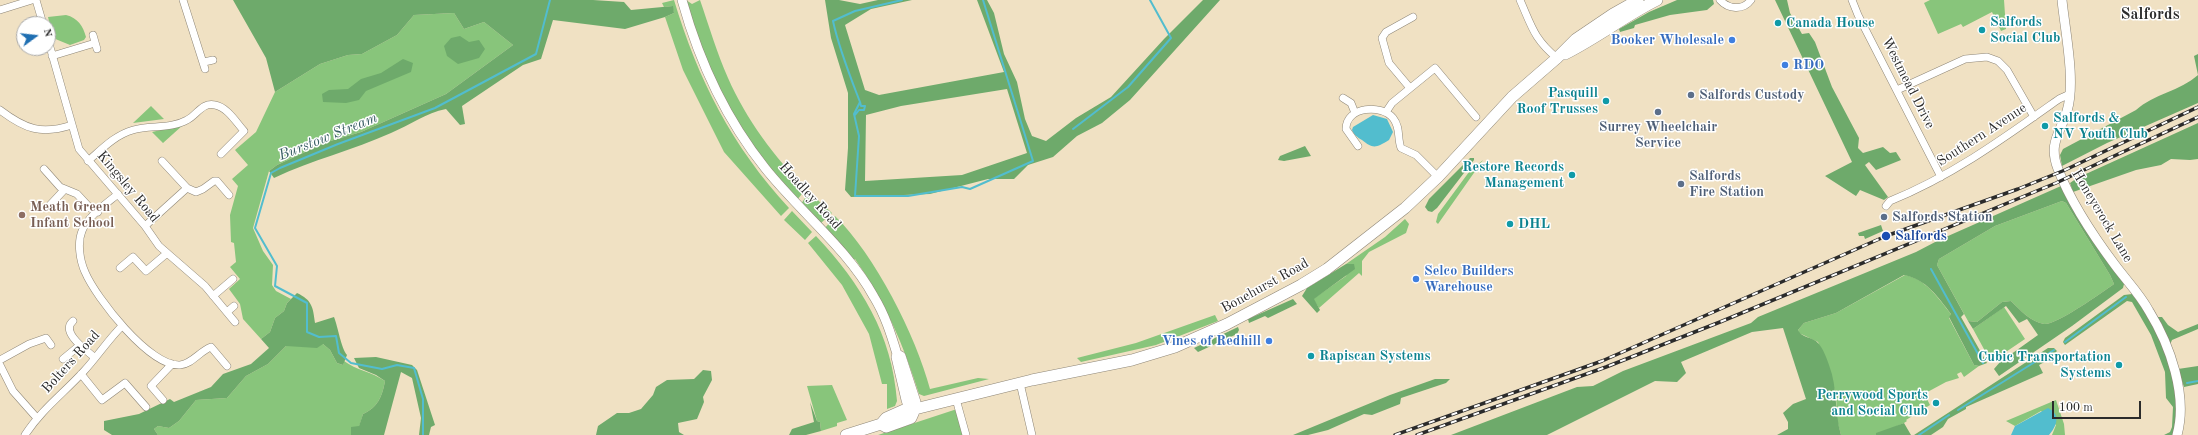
<!DOCTYPE html>
<style>
body{margin:0}
#map{position:relative;width:2198px;height:435px;overflow:hidden;background:#f0e1c3;font-family:"Old Standard TT",serif}
canvas{display:block}
.north{position:absolute;left:16px;top:16px;width:40px;height:40px;box-sizing:border-box;background:#fff;border:1px solid #aaa;border-radius:50%;rotate:75deg;font-size:11px;font-weight:700;line-height:16px;text-align:center;color:#2b2b2b}
.north::after{content:'';display:block;margin:auto;width:14px;height:18px;background:#1f6fb2;clip-path:polygon(50% 0,100% 100%,50% 72%,0 100%)}
.scale{position:absolute;left:2052px;top:401px;width:89px;height:18px;box-sizing:border-box;border:2px solid #2b2b2b;border-top:0;padding-left:5px;font-size:12px;line-height:14px;white-space:nowrap;color:#2b2b2b;-webkit-text-stroke:3px #fff;paint-order:stroke}
</style>
<div id="map">
<canvas width="2198" height="435"></canvas>
<div class="north">N</div>
<div class="scale">100 m</div>
</div>
<script>
const ctx = document.querySelector('canvas').getContext('2d');
ctx.lineJoin = 'round';
function fillPath(path, color) { ctx.fillStyle = color; ctx.fill(path, 'evenodd'); }
function strokePath(path, color, width, dash) { ctx.strokeStyle = color; ctx.lineWidth = width; ctx.lineCap = dash ? 'butt' : 'round'; ctx.setLineDash(dash || []); ctx.stroke(path); }
function drawText(font, color, halo, rows, align = 'center') {
  ctx.font = font + ' "Old Standard TT",serif'; ctx.lineWidth = 3; ctx.setLineDash([]); ctx.textBaseline = 'middle'; ctx.strokeStyle = halo; ctx.fillStyle = color; for (const [text, x, y, turn = 0] of rows) {
    ctx.save(); ctx.translate(x, y); ctx.rotate((+turn || 0) * Math.PI / 180); ctx.textAlign = isNaN(turn) ? turn : align; if (halo) ctx.strokeText(text, 0, 0); ctx.fillText(text, 0, 0); ctx.restore();
  }
}
const green = new Path2D(`
 M674,0C698,80 732,146 789,208L781,216L724,152L683,70L665,17L674,13L672,6L664,7L662,3Z
 M686,0L692,4L700,0C709,26 717,53 728,78C746,119 775,158 806,189L797,200C784,183 768,168 756,150C724,105 701,53 686,0Z
 M1930,0H2004L2006,29L2001,31L1992,12L1963,27L1961,24L1938,34L1924,3Z
 M454,13L464,29L484,22L513,45L446,94L361,132L327,142L277,165L269,171L253,228L263,251L273,265L272,285L276,291L291,299L287,303L284,311L275,318L270,332L261,339L243,319L240,304L229,289L240,279L230,267L236,262L234,243L231,242L230,215L238,186L232,179L248,165L235,150L256,132L275,92L320,64L348,55L362,54L397,35L414,15Z
 M66,15C78,18 83,26 86,37L84,40L70,45L53,38L48,17Z
 M151,106L164,119L133,123Z
 M183,125L163,143L152,132Z
 M1483,160L1438,224L1436,222L1438,214L1469,172Z
 M809,192L832,213L821,223L801,204Z
 M2062,201L2066,203L2110,275L2114,284C2101,293 2057,325 2044,324C2031,322 2020,310 2011,301L2002,302L1977,322L1968,321L1937,265L1939,259L1995,226Z
 M792,211L812,232L805,240L784,220Z
 M835,216C875,255 916,336 930,389L978,378L989,379L924,396L919,394C904,346 885,301 855,259L851,262L825,228Z
 M1405,219L1409,224L1406,233L1369,252L1362,261V276L1359,273L1319,308L1313,299L1346,276L1350,265L1346,264L1385,237Z
 M816,236C861,284 892,334 897,401L895,406L887,409V384H882L869,334L842,285L808,243Z
 M1905,275C1926,279 1938,298 1951,314L1949,318L1974,365L1979,366L1964,377L1961,372L1957,374L1959,378L1946,382L1920,396L1923,401L1927,399L1930,405L1906,420L1907,421L1904,423L1876,435H1841L1837,420L1836,394L1818,342L1799,333L1798,330L1804,323L1836,313Z
 M2004,307L2025,339L1991,362L1973,329Z
 M1215,315L1218,321L1156,345L1081,362L1077,358L1136,343Z
 M323,344L330,350L337,363L343,365L344,361C356,370 372,372 385,381C382,397 378,407 363,414L359,427H351V435H158L154,429L158,426L169,428L179,421L196,400L227,398L246,376L268,364L286,346Z
 M832,385L847,420L837,423V426L821,431L820,422L817,421L807,386Z
 M2056,400L2064,424L2065,435H2052L2056,425L2041,411L2015,426L2006,421Z
 M957,409L963,435H878Z`);
const forest = new Path2D(`
 M233,0H593L624,2L631,10L673,6L674,13L665,17L625,29L553,20L541,59L523,65L462,106L465,124L460,125L446,109C426,113 410,125 391,133C353,150 312,160 274,178L269,171L277,165L327,142L361,132L446,94L513,45L484,22L464,29L454,13L414,15L397,35L362,54L348,55L320,64L275,92L266,58Z
 M825,0H839L860,4L878,0H912L871,9L845,25L865,90L879,95L1004,72L977,0H987L994,13L1004,54L1017,82L1025,119L1032,136L1046,141L1076,118L1111,97L1164,39L1203,0H1220L1130,100L1102,123L1077,136L1053,157L1028,165L1014,179H988L930,194L851,197L845,190L848,148V93L831,38ZM1007,89L1027,153L962,175L865,181L866,115L901,106Z
 M1677,0H1713L1714,4L1707,10L1670,15L1635,25L1634,28L1620,32L1619,29L1649,12Z
 M1775,0H1787L1790,13L1802,34L1809,33L1815,42L1832,87L1859,138L1858,148L1863,153L1883,147L1890,153L1896,152L1901,160L1876,170L1869,162L1865,165L1888,197L1884,200L1860,190L1856,196L1825,176L1852,162Z
 M460,36L469,42L479,40L485,49L479,58L458,64L447,56L444,46L451,38Z
 M2198,54V103L2107,143L2062,166L2060,155L2063,149L2136,110C2154,94 2180,91 2198,75L2194,56Z
 M403,59L413,63L411,72L366,91L359,100L346,103L323,102L322,94L329,90L348,89L361,79L381,73Z
 M2198,123V159L2190,160L2171,159L2161,165L2136,170L2073,192L2070,183L2077,178Z
 M1305,146L1311,156L1284,161L1278,160L1280,156Z
 M1470,158H1474V160L1437,208L1432,212L1428,211L1425,207L1429,199Z
 M2061,186L2124,284L2123,288L2072,326L1999,376L1994,369L2000,362L2038,335L2027,319L2019,323L2006,306L1973,329L1968,321L1977,322L2002,302L2011,301C2020,310 2031,322 2044,324C2057,325 2101,293 2114,284L2110,275L2066,203L2062,201L1995,226L1939,259L1937,265L1964,314L1961,317L1987,363L1979,366L1974,365L1949,317L1951,314C1938,297 1926,279 1904,275L1836,313L1804,323L1798,330C1801,338 1813,337 1818,343C1823,348 1827,359 1829,365C1838,388 1834,412 1841,435H1777L1788,429V422L1783,413L1793,404L1806,399L1783,328L1752,332L1681,362L1686,373L1677,382L1655,381L1547,435H1451L1577,387L1593,386L1623,371L1751,323L1758,317L1916,252L1939,240Z
 M1881,225L1883,231L1865,239L1864,236H1859L1858,233Z
 M1346,264H1354L1355,269L1314,299L1320,310L1317,313L1302,296L1307,288Z
 M297,293C312,300 313,307 315,323L334,317C338,327 341,348 347,355L343,365L337,363L330,350L323,344L317,348L286,346L268,364L246,376L227,398L196,400L179,421L169,428L158,426L154,429L158,435H112L104,430V421L139,414L170,399L174,402L211,387L223,374L251,364L269,348L261,339L270,332L275,318L284,311L287,303Z
 M2132,294C2155,323 2179,373 2177,411C2176,419 2174,427 2173,435H2164L2170,432L2172,427L2173,407L2166,398L2165,372L2151,335L2132,302L2127,301L2065,345L2063,342L2065,338L2124,295Z
 M1293,299L1297,304L1268,318L1265,316L1249,323L1248,319Z
 M2157,317H2162L2168,325L2178,332L2198,324V329L2172,340L2169,347Z
 M1238,327L1239,330L1237,334L1198,352L1194,348Z
 M2048,348H2054L2057,351L2048,360L2039,365L2043,373L1966,407V409L1948,419L1943,427L1931,435H1914Z
 M376,357L412,365L417,370L435,425L431,427L429,435H419L421,418L412,378L401,372L384,435H351V427L359,426L363,414C378,407 382,397 385,381L376,375L359,368L354,358Z
 M2198,366V384L2184,387L2178,369Z
 M703,370L711,371L712,380L703,397L704,402L697,419L678,423L679,432L684,435H596L598,426L617,413H629L641,409L653,395L656,387L667,380L694,379Z
 M1435,379H1450L1446,383L1401,398L1400,404L1372,415L1364,414L1328,430L1308,435H1293L1390,395Z
 M810,402L817,421L820,422L821,431L806,435H789L792,429L814,422Z
 M1904,423L1911,435H1876V433Z`);
const water = new Path2D(`
 M1373,115L1387,119L1393,132L1389,140C1376,148 1373,149 1362,140C1357,137 1354,135 1352,130L1353,127Z
 M2048,408C2061,414 2057,426 2049,435H2011L2015,426Z`);
const stream = new Path2D(`
 M860,102C850,76 839,49 833,21L855,11L902,0
 M855,115L859,110H864L865,106H861L860,102L854,114L859,136L855,196H908L962,187L970,189L1033,161L983,0
 M1073,129L1128,87L1171,38L1150,0
 M1931,269L1983,363
 M2065,342L2126,297
 M2187,383L2198,381
 M1958,410L2054,350
 M423,435V399L414,368L397,365L382,369L351,363L339,353L336,336L319,337L307,332V303L275,286L277,266L255,228L271,173L280,168L338,144L435,108L536,54L550,0
 M1919,435L1949,415`);
const minor = new Path2D(`
 M36,0L43,24
 M183,0L205,69
 M1520,0C1532,27 1534,39 1557,58
 M1720,0C1728,9 1743,11 1751,0
 M1852,0L1858,15L1941,177
 M0,10L32,0
 M93,35L97,49
 M48,40L79,149L145,226L159,246L205,286L235,322
 M52,56L95,43
 M204,62L213,60
 M1410,88L1389,63L1382,38L1386,32L1413,17
 M1897,90L1965,59L1987,57L1998,61L2007,70L2034,117
 M1343,98L1351,103L1355,113
 M0,110C25,129 41,135 72,125
 M1386,112L1392,103L1435,68L1476,117
 M1358,146L1346,129C1346,106 1382,104 1393,118C1401,128 1397,138 1401,148L1416,155L1438,177
 M88,161C102,149 115,135 133,130C150,125 171,129 187,120C197,115 202,102 215,105C227,107 236,122 244,131L221,154
 M44,169L60,187L77,194L90,208L98,212
 M187,188L196,192L203,189L214,181H217L229,195
 M118,194C106,204 88,216 82,231C77,243 80,261 85,272C96,298 150,367 180,365C192,364 200,351 211,347L227,366
 M50,205L65,189
 M1886,206L1890,201C1952,176 2004,138 2059,99L2070,94
 M145,226L187,188L162,161
 M120,268L133,257L146,271L166,254
 M213,296L233,279
 M227,312L234,306
 M73,321C60,332 86,350 94,357
 M63,359L80,345
 M0,360L29,344L46,338L51,345
 M0,365L13,391L36,417
 M81,374L102,400L125,383L146,407
 M1020,383L1032,435
 M956,399L966,435
 M163,400L151,386L172,364
 M25,435C41,410 64,393 84,371C97,357 108,340 122,326`);
const tertiary = new Path2D(`
 M682,0C699,61 725,118 765,168C800,212 847,248 874,297C885,315 891,334 897,354L901,356L916,402L915,409L908,406L906,400L896,357L897,354
 M2062,0C2065,31 2076,82 2067,111C2060,134 2048,143 2058,169C2070,200 2094,237 2115,265C2126,280 2140,294 2149,311C2170,345 2188,396 2177,435`);
const primary = new Path2D(`
 M1565,54C1597,38 1625,16 1657,0
 M881,424L886,427L911,418L915,409
 M846,435L881,424L886,418L904,410L915,409L1032,380L1132,360L1175,347L1227,324L1301,285L1327,269L1405,208L1438,177L1512,97L1557,58L1576,39L1613,14L1638,0`);
const rail = new Path2D(`
 M1395,435L1602,361L1886,236L2018,189L2065,170L2198,107
 M1417,435L1606,367L1720,322L2056,183L2198,117`);
const markers = [
 [1778,23,4,"#0f9aa8"],
 [1982,30,4,"#0f9aa8"],
 [1732,40,4,"#3f7fe0"],
 [1785,65,4,"#3f7fe0"],
 [1691,95,4,"#5c6f8a"],
 [1606,101,4,"#0f9aa8"],
 [1658,112,4,"#5c6f8a"],
 [2045,126,4,"#0f9aa8"],
 [1572,175,4,"#0f9aa8"],
 [1681,184,4,"#5c6f8a"],
 [22,215,4,"#8d6e63"],
 [1884,217,4,"#5c6f8a"],
 [1510,224,4,"#0f9aa8"],
 [1886,236,5,"#1a4fb4"],
 [1416,279,4,"#3f7fe0"],
 [1269,341,4,"#3f7fe0"],
 [1311,356,4,"#0f9aa8"],
 [2119,365,4,"#0f9aa8"],
 [1936,403,4,"#0f9aa8"]
];
const cultureNames = [
 ["Salfords",1990,22],
 ["Social Club",1990,38],
 ["Canada House",1786,23],
 ["Pasquill",1598,93,"right"],
 ["Roof Trusses",1598,109,"right"],
 ["Salfords &",2053,118],
 ["NV Youth Club",2053,134],
 ["Restore Records",1564,167,"right"],
 ["Management",1564,183,"right"],
 ["DHL",1518,224],
 ["Rapiscan Systems",1319,356],
 ["Cubic Transportation",2111,357,"right"],
 ["Systems",2111,373,"right"],
 ["Perrywood Sports",1928,395,"right"],
 ["and Social Club",1928,411,"right"]
];
const shopNames = [
 ["Booker Wholesale",1724,40],
 ["RDO",1793,65,"left"],
 ["Selco Builders",1424,271,"left"],
 ["Warehouse",1424,287,"left"],
 ["Vines of Redhill",1261,341]
];
const streetNames = [
 ["Westmead Drive",1908,83,63],
 ["Southern Avenue",1982,135,-33],
 ["Kingsley Road",128,187,50],
 ["Hoadley Road",810,196,48],
 ["Honeycrock Lane",2102,216,59],
 ["Bonehurst Road",1265,286,-29],
 ["Bolters Road",71,362,-48]
];
const serviceNames = [
 ["Salfords Custody",1699,95],
 ["Surrey Wheelchair",1658,127,"center"],
 ["Service",1658,143,"center"],
 ["Salfords",1689,176],
 ["Fire Station",1689,192],
 ["Salfords Station",1892,217]
];
const educationNames = [
 ["Meath Green",30,207],
 ["Infant School",30,223]
];
const transitNames = [
 ["Salfords",1895,236]
];
const waterNames = [
 ["Burstow Stream",328,137,-22]
];
const quarterNames = [
 ["Salfords",2150,15]
];
fillPath(green, '#88c57b');
fillPath(forest, '#6eaa6b');
fillPath(water, '#52bdce');
strokePath(stream, '#52bdce', 2);
strokePath(minor, '#8e8677', 8);
strokePath(tertiary, '#8e8677', 10);
strokePath(primary, '#8e8677', 12);
strokePath(minor, '#fff', 7);
strokePath(tertiary, '#fff', 9);
strokePath(primary, '#fff', 11);
strokePath(rail, '#2b2b2b', 3.5);
strokePath(rail, '#fff', 2, [6]);
for (const [x, y, r, color] of markers) { const dot = new Path2D(); dot.arc(x, y, r, 0, 2 * Math.PI); ctx.fillStyle = color; ctx.fill(dot); strokePath(dot, '#fff', 1.5); }
drawText('bold 14px', '#0d838f', '#fff', cultureNames, 'left');
drawText('bold 14px', '#366cbe', '#fff', shopNames, 'right');
drawText('14px', '#2b2b2b', '#fff', streetNames);
drawText('bold 14px', '#4e5e75', '#fff', serviceNames, 'left');
drawText('bold 14px', '#785e54', '#fff', educationNames, 'left');
drawText('bold 14px', '#164399', '#fff', transitNames, 'left');
drawText('italic 15px', '#395e64', '#fff', waterNames);
drawText('bold 16px', '#2b2b2b', '#fff', quarterNames);
</script>
